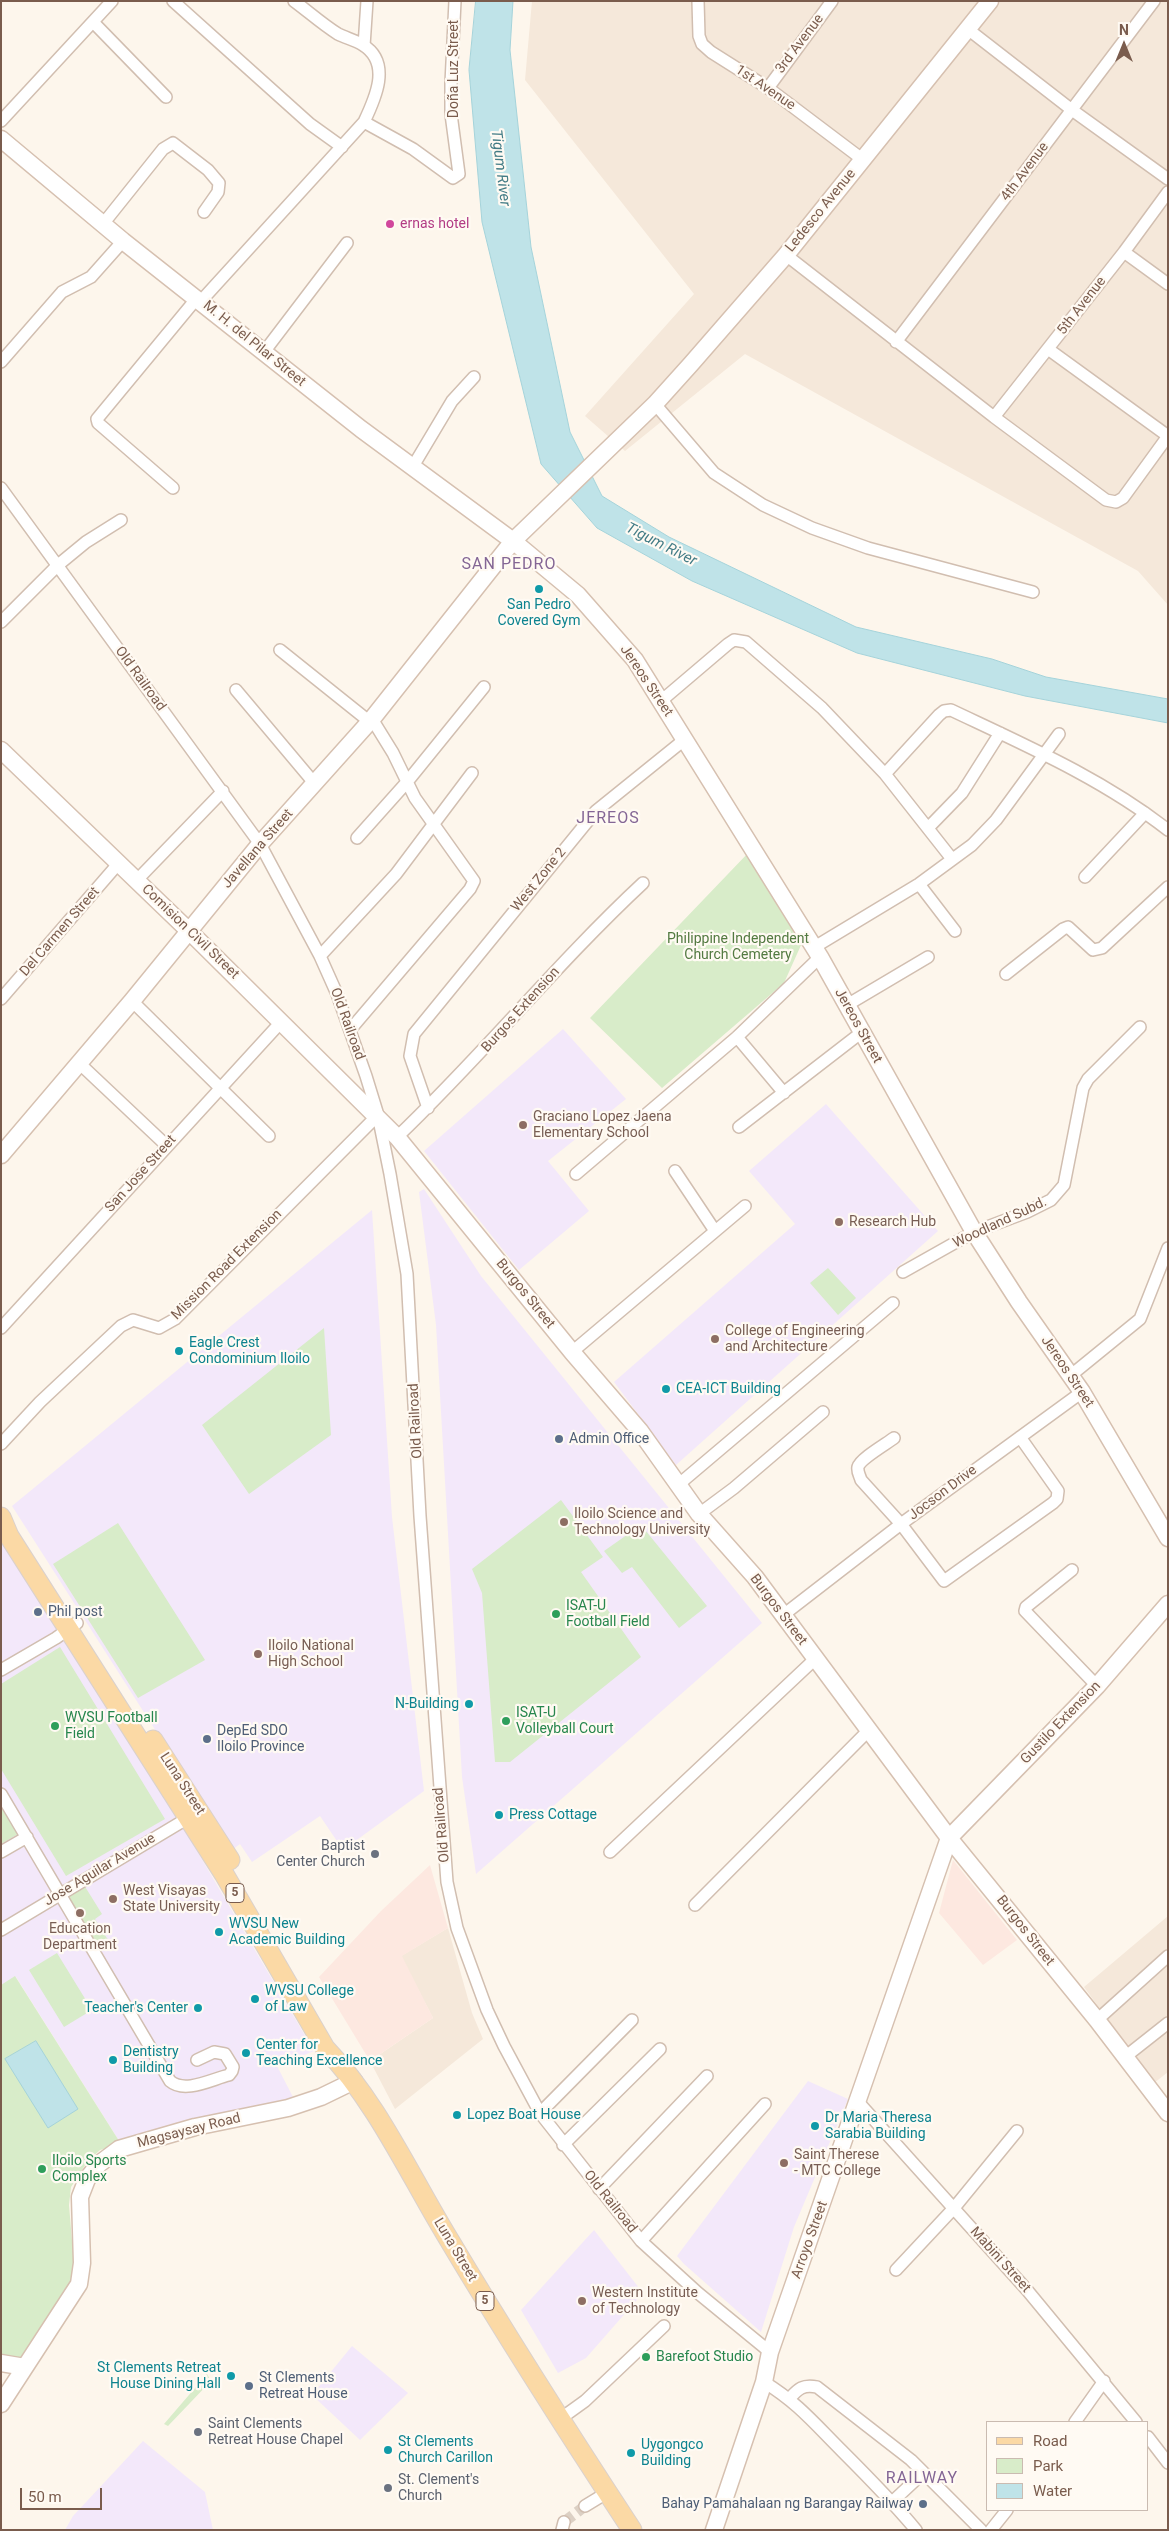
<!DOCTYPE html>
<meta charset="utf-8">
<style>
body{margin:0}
#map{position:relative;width:1169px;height:2531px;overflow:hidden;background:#fdf6ec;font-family:Roboto,sans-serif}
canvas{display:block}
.frame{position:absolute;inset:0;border:2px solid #7a5c4d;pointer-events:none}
.legend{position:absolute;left:986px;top:2421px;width:162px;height:90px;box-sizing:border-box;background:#fffaf3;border:1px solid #cabbb1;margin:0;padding:6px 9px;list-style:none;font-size:15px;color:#7a5c4d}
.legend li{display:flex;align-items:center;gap:10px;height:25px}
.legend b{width:25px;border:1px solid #cabbb1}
.north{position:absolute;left:1099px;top:20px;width:50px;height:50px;-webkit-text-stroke:4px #fffaf3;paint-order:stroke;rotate:0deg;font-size:14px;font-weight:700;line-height:20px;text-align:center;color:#7a5c4d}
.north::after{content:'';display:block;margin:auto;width:18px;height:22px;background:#7a5c4d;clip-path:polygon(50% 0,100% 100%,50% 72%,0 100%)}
.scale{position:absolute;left:20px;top:2488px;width:82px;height:22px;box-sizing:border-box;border:2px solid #7a5c4d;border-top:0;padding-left:6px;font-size:15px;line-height:18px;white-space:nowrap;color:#7a5c4d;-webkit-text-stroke:4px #fffaf3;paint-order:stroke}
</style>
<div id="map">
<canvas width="1169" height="2531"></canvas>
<div class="frame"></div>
<ul class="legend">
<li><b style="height:6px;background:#fbd9a5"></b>Road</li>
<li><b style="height:14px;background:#d8ecc9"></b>Park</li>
<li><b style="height:14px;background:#bfe3e8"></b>Water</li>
</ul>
<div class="north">N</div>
<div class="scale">50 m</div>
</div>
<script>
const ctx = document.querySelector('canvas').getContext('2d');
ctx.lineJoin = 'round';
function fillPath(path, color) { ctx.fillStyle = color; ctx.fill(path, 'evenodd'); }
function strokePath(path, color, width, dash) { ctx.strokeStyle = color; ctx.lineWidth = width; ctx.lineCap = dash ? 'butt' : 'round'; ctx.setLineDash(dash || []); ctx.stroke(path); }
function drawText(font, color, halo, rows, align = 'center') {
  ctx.font = font + ' Roboto,sans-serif'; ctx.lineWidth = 4.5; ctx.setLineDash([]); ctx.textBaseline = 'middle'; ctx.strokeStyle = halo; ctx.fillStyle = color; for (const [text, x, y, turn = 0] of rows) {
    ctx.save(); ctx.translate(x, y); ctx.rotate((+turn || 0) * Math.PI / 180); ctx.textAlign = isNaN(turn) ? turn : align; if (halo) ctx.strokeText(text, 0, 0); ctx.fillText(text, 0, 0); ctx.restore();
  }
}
const residential = new Path2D(`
 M532,1H1168V605L1138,571L745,354L625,451L585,416L694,294L525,80Z
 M1168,1916V2072L1154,2083L1084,1987Z
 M448,1928L472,2013L483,2039L395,2109L370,2061L433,2018L401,1956Z`);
const commercial = new Path2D(`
 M953,1860L1017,1940L983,1965L939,1913Z
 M430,1865L448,1928L402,1956L433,2018L370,2061L319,1977L381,1911Z`);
const education = new Path2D(`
 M563,1029L626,1099L548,1161L589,1211L519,1270L424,1151Z
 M826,1104L938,1231L676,1465L614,1382L795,1224L749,1171Z
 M424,1189L481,1276L762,1623L476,1874L462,1777L436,1325L419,1192Z
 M372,1210L392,1517L424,1791L343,1850L320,1816L252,1862L240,1844L232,1850L12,1506Z
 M1,1528L176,1815L314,2051L277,2066L294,2099L121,2144L16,1977L1,1985Z
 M808,2081L848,2099L794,2227L761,2332L684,2264L677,2256Z
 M594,2230L643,2293L586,2358L558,2373L521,2310Z
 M352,2346L408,2393L360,2440L312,2395Z
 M143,2441L205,2492L213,2530H65L73,2516Z`);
const green = new Path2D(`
 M750,851L806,934L784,983L662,1088L590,1018Z
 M828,1268L856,1298L838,1315L810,1283Z
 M324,1328L331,1435L249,1494L202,1425Z
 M561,1500L603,1557L581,1572L641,1657L510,1762H495L482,1593L472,1569Z
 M118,1523L205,1660L138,1698L53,1564Z
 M641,1525L707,1606L679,1628L632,1567L622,1573L604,1551Z
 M60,1647L165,1819L66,1876L1,1769V1684Z
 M1,1806L18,1834L1,1844Z
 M84,1885L102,1914L95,1919L110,1943L97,1951L64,1897Z
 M57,1953L92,2010L64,2027L29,1970Z
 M15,1976L121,2144L100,2150L87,2162L71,2187L69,2205L74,2265L68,2293L19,2360L1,2357V1985Z
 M207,2374L211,2381L168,2426L164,2424Z`);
const water = new Path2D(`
 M476,1H513L510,50L531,247L570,432L602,496L669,537L856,627L992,659L1046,677L1168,699V723L1025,696L857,653L692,581L597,528L541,464L482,222L469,70Z
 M36,2041L78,2109L48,2128L5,2059Z`);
const streetTunnel = new Path2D(`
 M564,2522L585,2506`);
const street = new Path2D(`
 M173,1L310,124L342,147
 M698,1L699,36L702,44L711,52L768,88L862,159
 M93,22L166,97
 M969,30L1072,110L1168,179
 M364,46L367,1
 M768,88L832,1
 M1,121L112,1
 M364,122L413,149L453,178L459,174L451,114V83L455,1
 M103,224L163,149L173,143L208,170L219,183L218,192L204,212
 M1124,252L1168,284
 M786,255L994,417L1106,500L1116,502L1123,498L1168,436
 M201,301L364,122C375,99 392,63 363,45C355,40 346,38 338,34C322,24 309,12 294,1
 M896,342L1154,1
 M1048,349L1168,436
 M264,352L347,243
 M1,362L62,292L91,277L123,241
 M655,404L714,473L763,505L812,528L868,548L1033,592
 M994,417L1124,252L1168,192
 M412,468L452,401L474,377
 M1,488L260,844L320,956L337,994L366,1076L378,1115L390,1174L407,1274L420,1516L447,1882L457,1928L487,2010L504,2046L540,2113L641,2241L698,2293L770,2352
 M173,488L98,423L97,419L197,298
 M1,622L58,565L86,542L121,520
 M280,650L370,722
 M236,690L315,784
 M661,701L728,644L734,640L746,642L822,708L885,774L952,859
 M885,774L939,715L944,711L951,710C1025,745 1103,779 1168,830
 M928,828L962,793L1000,733
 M357,838L407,782L484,687
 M1085,877L1145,813
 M137,880L223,791
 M919,884L955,931
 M813,948L919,884L972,845L996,820L1059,734
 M320,956L396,874L472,773
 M1006,974L1063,929L1068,927L1093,950L1102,948L1168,887
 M1,999L118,864
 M132,1001L269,1136
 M847,1005L928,957
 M350,1030L470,889L474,881L415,798L393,753L372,719
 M737,1037L784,1093
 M79,1063L167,1146
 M428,1108L410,1056L414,1034L596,811L684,740
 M739,1127L862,1032
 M397,1137C483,1055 557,963 643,883
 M675,1171L715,1231
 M576,1174L737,1037L820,957
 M903,1272L974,1232L1027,1212L1051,1200L1064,1185L1083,1088L1088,1079L1140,1027
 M1,1328L282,1021
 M572,1352L745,1206
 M1070,1376L1140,1319L1168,1248
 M894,1438C886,1444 860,1459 858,1467C857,1472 860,1476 861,1480L901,1524L1082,1392
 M1,1444L40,1402L121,1326L133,1320L159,1328L175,1319L378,1115
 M678,1485L893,1303
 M699,1514L734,1488L823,1412
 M1072,1570L1026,1607L1025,1611L1097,1686
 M782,1616L901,1524L944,1581L1053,1503L1057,1499L1058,1491L1020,1437
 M1,1670L56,1638L77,1623
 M1,1794L170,2081C185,2094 212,2079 229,2075L232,2071L233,2067L225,2054L214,2052L197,2060
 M1,1852L27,1837
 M610,1852L815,1659
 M695,1905L868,1731
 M1,1930L193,1815
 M1097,2020L1168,1956
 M1125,2057L1168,2023
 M859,2103L1027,2290L1136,2422
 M540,2113L632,2020
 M563,2145L660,2049
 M599,2189L707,2076
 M641,2241L765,2104
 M896,2270L954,2208L1017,2131
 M764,2382C798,2403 814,2423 842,2451C867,2476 893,2502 916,2530
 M790,2398C798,2389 803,2384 817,2387L911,2460L981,2530
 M560,2419L585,2401L664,2326
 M1075,2422L1104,2381
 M1148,2437L1168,2463
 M892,2502L922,2474
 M585,2506L608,2492
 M562,2530L564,2522
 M991,2530L1007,2510`);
const secondary = new Path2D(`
 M1,139L123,241L361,429L513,541L578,595L635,660L820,957L974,1232L1019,1302L1082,1392L1168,1538
 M1,750L189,931L397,1137L572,1352L640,1431L699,1514L755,1577L949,1838L1097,2020L1168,2113
 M1,1155L132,1001L260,844L372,719L513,541L655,404L691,364L786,255L990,1
 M1,2363L25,2367
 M1,2404L79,2284L82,2263L80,2197L87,2179L99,2164L119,2149L195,2127L288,2108L321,2097L354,2081
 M714,2530L764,2382L770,2352L949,1838L1097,1686L1168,1604`);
const primary = new Path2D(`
 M1,1517L9,1536L224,1874L325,2048C377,2102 409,2174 448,2238C507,2337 569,2434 632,2530
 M153,1740L230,1860`);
const markers = [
 [390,224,5,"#d1479c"],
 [539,589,5,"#0f9aa8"],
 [523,1125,5,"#8d6e63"],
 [839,1222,5,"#8d6e63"],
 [715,1339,5,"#8d6e63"],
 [179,1351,5,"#0f9aa8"],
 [666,1389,5,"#0f9aa8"],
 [559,1439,5,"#5c6f8a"],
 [564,1522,5,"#8d6e63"],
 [38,1612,5,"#5c6f8a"],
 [556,1614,5,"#2e9e5b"],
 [258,1654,5,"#8d6e63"],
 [469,1704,5,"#0f9aa8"],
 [506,1721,5,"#2e9e5b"],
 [55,1726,5,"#2e9e5b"],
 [207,1739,5,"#5c6f8a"],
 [499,1815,5,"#0f9aa8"],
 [375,1854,5,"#6b7280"],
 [113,1899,5,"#8d6e63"],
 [80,1913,5,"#8d6e63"],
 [219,1932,5,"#0f9aa8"],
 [255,1999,5,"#0f9aa8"],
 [198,2008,5,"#0f9aa8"],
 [246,2053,5,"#0f9aa8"],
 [113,2060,5,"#0f9aa8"],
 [457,2115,5,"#0f9aa8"],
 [815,2126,5,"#0f9aa8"],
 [784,2163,5,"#8d6e63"],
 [42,2169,5,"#2e9e5b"],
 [582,2301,5,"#8d6e63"],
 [646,2357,5,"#2e9e5b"],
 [231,2376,5,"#0f9aa8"],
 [249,2386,5,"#5c6f8a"],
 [198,2432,5,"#6b7280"],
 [388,2450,5,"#0f9aa8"],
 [631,2453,5,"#0f9aa8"],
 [388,2488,5,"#6b7280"],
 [923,2504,5,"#5c6f8a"]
];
const shields = [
 [235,1893,18],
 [485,2301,18]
];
const shieldNames = [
 ["5",235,1893],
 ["5",485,2301]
];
const streetNames = [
 ["3rd Avenue",800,44,-53],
 ["Doña Luz Street",454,69,-90],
 ["1st Avenue",765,88,34],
 ["4th Avenue",1025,172,-53],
 ["Ledesco Avenue",821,211,-51],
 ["5th Avenue",1082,306,-52],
 ["M. H. del Pilar Street",254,344,39],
 ["Old Railroad",140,679,54],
 ["Jereos Street",646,681,56],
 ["Javellana Street",258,849,-49],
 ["West Zone 2",539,880,-51],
 ["Del Carmen Street",60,932,-49],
 ["Comision Civil Street",190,932,44],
 ["Burgos Extension",521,1010,-48],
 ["Old Railroad",347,1024,70],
 ["Jereos Street",858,1026,61],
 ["San Jose Street",141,1174,-48],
 ["Woodland Subd.",1000,1223,-25],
 ["Mission Road Extension",227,1265,-45],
 ["Burgos Street",525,1294,51],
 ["Jereos Street",1067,1372,56],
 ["Old Railroad",416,1421,-93],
 ["Jocson Drive",943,1493,-37],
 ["Burgos Street",778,1610,53],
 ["Gustilo Extension",1061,1723,-46],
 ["Luna Street",182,1784,57],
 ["Old Railroad",442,1825,-95],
 ["Jose Aguilar Avenue",100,1870,-31],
 ["Burgos Street",1025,1931,52],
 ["Magsaysay Road",189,2131,-14],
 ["Old Railroad",610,2202,51],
 ["Arroyo Street",810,2240,-70],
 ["Luna Street",455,2250,59],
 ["Mabini Street",1000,2260,48]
];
const hotelNames = [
 ["ernas hotel",400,224]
];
const cultureNames = [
 ["San Pedro",539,605,"center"],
 ["Covered Gym",539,621,"center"],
 ["Eagle Crest",189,1343],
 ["Condominium Iloilo",189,1359],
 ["CEA-ICT Building",676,1389],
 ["N-Building",459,1704,"right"],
 ["Press Cottage",509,1815],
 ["WVSU New",229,1924],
 ["Academic Building",229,1940],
 ["WVSU College",265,1991],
 ["of Law",265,2007],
 ["Teacher's Center",188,2008,"right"],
 ["Center for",256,2045],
 ["Teaching Excellence",256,2061],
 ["Dentistry",123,2052],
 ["Building",123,2068],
 ["Lopez Boat House",467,2115],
 ["Dr Maria Theresa",825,2118],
 ["Sarabia Building",825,2134],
 ["St Clements Retreat",221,2368,"right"],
 ["House Dining Hall",221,2384,"right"],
 ["St Clements",398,2442],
 ["Church Carillon",398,2458],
 ["Uygongco",641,2445],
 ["Building",641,2461]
];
const parkNames = [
 ["Philippine Independent",738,939],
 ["Church Cemetery",738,955]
];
const educationNames = [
 ["Graciano Lopez Jaena",533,1117],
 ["Elementary School",533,1133],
 ["Research Hub",849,1222],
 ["College of Engineering",725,1331],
 ["and Architecture",725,1347],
 ["Iloilo Science and",574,1514],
 ["Technology University",574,1530],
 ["Iloilo National",268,1646],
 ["High School",268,1662],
 ["West Visayas",123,1891],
 ["State University",123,1907],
 ["Education",80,1929,"center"],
 ["Department",80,1945,"center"],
 ["Saint Therese",794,2155],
 ["- MTC College",794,2171],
 ["Western Institute",592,2293],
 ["of Technology",592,2309]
];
const serviceNames = [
 ["Admin Office",569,1439],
 ["Phil post",48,1612],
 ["DepEd SDO",217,1731],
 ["Iloilo Province",217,1747],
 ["St Clements",259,2378],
 ["Retreat House",259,2394],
 ["Bahay Pamahalaan ng Barangay Railway",913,2504,"right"]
];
const leisureNames = [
 ["ISAT-U",566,1606],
 ["Football Field",566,1622],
 ["ISAT-U",516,1713],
 ["Volleyball Court",516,1729],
 ["WVSU Football",65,1718],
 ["Field",65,1734],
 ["Iloilo Sports",52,2161],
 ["Complex",52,2177],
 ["Barefoot Studio",656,2357]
];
const worshipNames = [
 ["Baptist",365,1846,"right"],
 ["Center Church",365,1862,"right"],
 ["Saint Clements",208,2424],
 ["Retreat House Chapel",208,2440],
 ["St. Clement's",398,2480],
 ["Church",398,2496]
];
const waterNames = [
 ["Tigum River",500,168,83],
 ["Tigum River",661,545,27]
];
const quarterNames = [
 ["SAN PEDRO",509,565],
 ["JEREOS",608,819],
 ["RAILWAY",922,2479]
];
fillPath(residential, '#f5e8da');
fillPath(commercial, '#fde8e0');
fillPath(education, '#f3e8fa');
fillPath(green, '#d8ecc9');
fillPath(water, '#bfe3e8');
strokePath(water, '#a5d3da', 1);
strokePath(streetTunnel, '#dcd0c4', 11, [11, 5.5]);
strokePath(street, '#d1beb0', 14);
strokePath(secondary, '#d6c0b0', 19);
strokePath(primary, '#dad1cd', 21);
strokePath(street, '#fff', 11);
strokePath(secondary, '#fff', 16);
strokePath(primary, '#fbd9a5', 19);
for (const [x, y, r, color] of markers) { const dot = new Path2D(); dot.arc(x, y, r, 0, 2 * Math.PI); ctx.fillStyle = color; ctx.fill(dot); strokePath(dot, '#fffaf3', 2); }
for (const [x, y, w] of shields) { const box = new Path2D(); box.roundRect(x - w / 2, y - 9.5, w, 19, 4); ctx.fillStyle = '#fffaf3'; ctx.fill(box); strokePath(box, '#7a5c4d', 1); }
drawText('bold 12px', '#7a5c4d', null, shieldNames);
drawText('14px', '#7a5c4d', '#fffaf3', streetNames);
drawText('14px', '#b23c85', '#fffaf3', hotelNames, 'left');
drawText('14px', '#0d838f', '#fffaf3', cultureNames, 'left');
drawText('14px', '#537a41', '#fffaf3', parkNames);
drawText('14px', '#785e54', '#fffaf3', educationNames, 'left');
drawText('14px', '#4e5e75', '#fffaf3', serviceNames, 'left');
drawText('14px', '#27864d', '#fffaf3', leisureNames, 'left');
drawText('14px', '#5b616d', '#fffaf3', worshipNames, 'left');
drawText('italic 15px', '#437c86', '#fffaf3', waterNames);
ctx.letterSpacing = '1px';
drawText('16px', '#846695', '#fffaf3', quarterNames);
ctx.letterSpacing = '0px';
</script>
